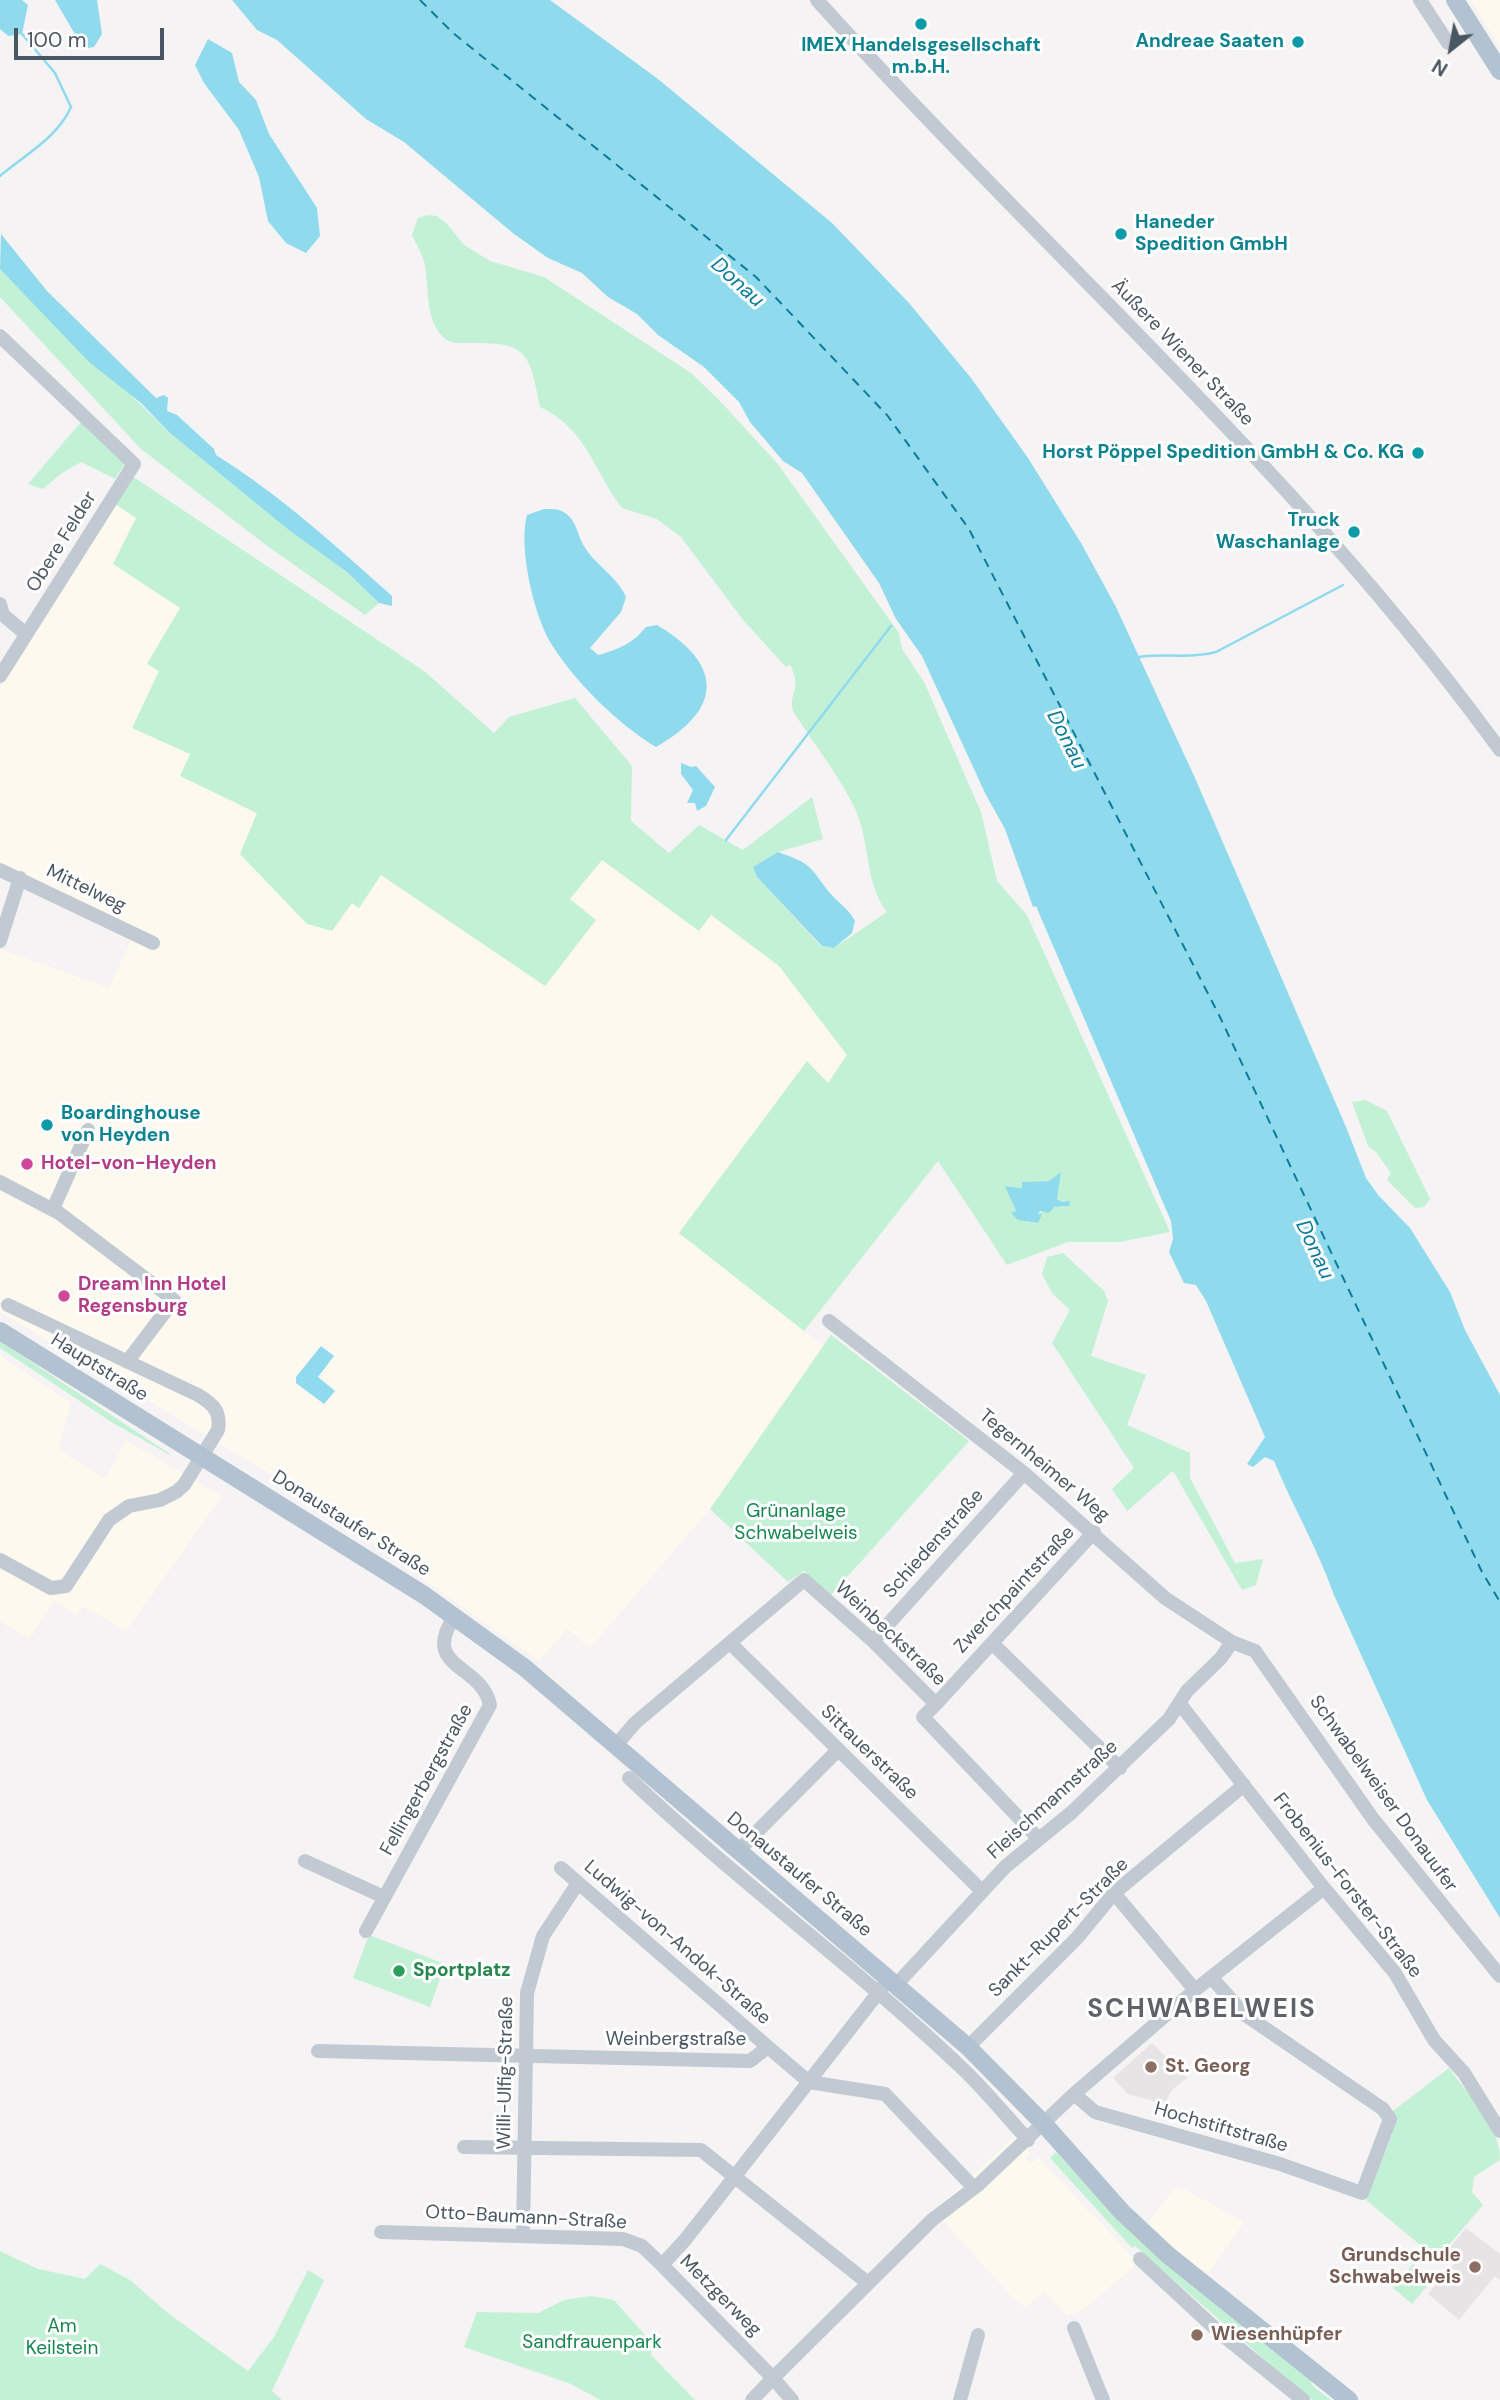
<!DOCTYPE html>
<meta charset="utf-8">
<style>
body{margin:0}
#map{position:relative;width:1500px;height:2400px;overflow:hidden;background:#f5f3f3;font-family:"DM Sans",sans-serif}
canvas{display:block}
.north{position:absolute;left:1416px;top:14px;width:70px;height:70px;-webkit-text-stroke:5px #fff;paint-order:stroke;rotate:211deg;font-size:19px;font-weight:700;line-height:28px;text-align:center;color:#4a5661}
.north::after{content:'';display:block;margin:auto;width:24px;height:32px;background:#4a5661;clip-path:polygon(50% 0,100% 100%,50% 72%,0 100%)}
.scale{position:absolute;left:14px;top:28px;width:150px;height:32px;box-sizing:border-box;border:4px solid #4a5661;border-top:0;padding-left:9px;font-size:21px;line-height:24px;white-space:nowrap;color:#4a5661;-webkit-text-stroke:5px #fff;paint-order:stroke}
</style>
<div id="map">
<canvas width="1500" height="2400"></canvas>
<div class="north">N</div>
<div class="scale">100 m</div>
</div>
<script>
const ctx = document.querySelector('canvas').getContext('2d');
ctx.lineJoin = 'round';
function fillPath(path, color) { ctx.fillStyle = color; ctx.fill(path, 'evenodd'); }
function strokePath(path, color, width, dash) { ctx.strokeStyle = color; ctx.lineWidth = width; ctx.lineCap = dash ? 'butt' : 'round'; ctx.setLineDash(dash || []); ctx.stroke(path); }
function drawText(font, color, halo, rows, align = 'center') {
  ctx.font = font + ' "DM Sans",sans-serif'; ctx.lineWidth = 6; ctx.setLineDash([]); ctx.textBaseline = 'middle'; ctx.strokeStyle = halo; ctx.fillStyle = color; for (const [text, x, y, turn = 0] of rows) {
    ctx.save(); ctx.translate(x, y); ctx.rotate((+turn || 0) * Math.PI / 180); ctx.textAlign = isNaN(turn) ? turn : align; if (halo) ctx.strokeText(text, 0, 0); ctx.fillText(text, 0, 0); ctx.restore();
  }
}
const commercial = new Path2D(`
 M1471,0H1500V48Z
 M115,504L136,518L113,564L180,608L147,663L159,671L191,755L181,776L257,814L359,907L381,875L545,986L596,920L570,899L602,859L699,931L711,914L779,966L847,1055L828,1084L807,1061L679,1233L823,1346L710,1509L590,1648L567,1629L539,1661L297,1490L0,1312V949L109,988L136,930L0,865V687Z
 M0,1356L71,1403L59,1449L105,1479L126,1440L222,1496L126,1631L83,1606L76,1616L54,1601L29,1639L0,1621Z
 M1016,2135L1031,2154L1026,2158L1031,2163L1038,2157L1138,2263L1083,2310L1067,2316L1043,2292L1026,2308L1013,2298L934,2211Z
 M1177,2185L1244,2222L1209,2273L1190,2264L1146,2225Z`);
const education = new Path2D(`
 M1152,2043L1187,2078L1173,2089L1164,2104L1128,2094L1113,2078Z
 M1466,2228L1500,2254V2280L1495,2276L1459,2320L1428,2294L1456,2261L1446,2252Z`);
const green = new Path2D(`
 M428,215L437,216L447,224L464,245L490,261L544,277L691,373L718,399L777,463L899,633L902,649L924,682L981,812L997,881L1027,915L1170,1232L1120,1242H1068L1007,1265L938,1161L804,1331L679,1233L807,1061L828,1083L847,1055L779,966L711,915L699,931L602,860L570,899L596,920L545,986L381,875L359,908L352,903L332,931L307,924L240,854L257,813L180,776L190,754L132,728L159,671L147,664L180,608L113,564L136,518L115,504L132,476L424,671L494,733L509,717L575,698L632,766L631,821L669,853L699,825L743,850L812,797L823,839L778,852L754,868L757,877L821,946L834,948L887,912C864,881 871,846 856,811C840,776 813,743 793,711C788,693 803,689 790,665L786,667L744,621L681,537L657,519L622,508C593,470 587,429 540,407C529,347 525,342 463,343C456,343 449,343 443,337C425,319 429,288 425,265C423,255 416,244 412,235L418,218ZM1060,1173L1057,1199L1065,1207H1054L1037,1214L1038,1223L1019,1220L1012,1213L1016,1212L1006,1186L1023,1188L1022,1182L1049,1181Z
 M0,269L170,433L290,531L347,572L379,603L365,615L266,545L141,449L0,297Z
 M81,422L125,464L115,479L81,462L62,473L43,489L28,484Z
 M1365,1100L1387,1111L1430,1199L1424,1207L1415,1208L1387,1180L1391,1173L1376,1152L1368,1146L1352,1102Z
 M1063,1253L1104,1291L1108,1301L1091,1356L1146,1375L1127,1425L1190,1453V1478L1235,1563L1263,1559L1256,1585L1242,1590L1173,1471L1127,1511L1112,1489L1134,1468L1052,1343L1070,1310L1052,1293L1042,1274L1047,1257Z
 M831,1335L969,1441L831,1595L804,1571L788,1582L710,1509Z
 M0,1341L170,1454V1455L113,1423L0,1348Z
 M369,1935L445,1964L430,2007L353,1978Z
 M1449,2068C1469,2097 1500,2124 1500,2160L1474,2177L1472,2192L1483,2205L1437,2259L1366,2200L1392,2135L1393,2111Z
 M1056,2152L1122,2224L1309,2378L1313,2386L1331,2400H1312L1297,2388L1135,2246L1132,2248L1050,2158Z
 M0,2251L38,2269L85,2279L100,2264L130,2280L169,2314L248,2371L274,2337L308,2270L324,2280L272,2391L282,2400H0Z
 M1413,2264L1432,2280L1412,2304L1393,2288Z
 M591,2296L614,2300L652,2343L651,2355L695,2400H600L571,2384L464,2347L477,2312L538,2313L564,2300Z`);
const water = new Path2D(`
 M0,0H22L28,5L22,34L8,36L0,29Z
 M55,0H97L102,34L94,47L88,48L76,36Z
 M232,0H550L658,79L832,223L909,303L971,378L1028,458L1081,543L1116,607L1195,778L1346,1127L1366,1178L1379,1196L1410,1228L1450,1292L1465,1330L1500,1395V1918L1427,1800L1334,1595C1318,1549 1293,1507 1274,1461L1265,1457L1253,1467L1247,1464L1265,1437L1206,1301L1196,1285L1184,1283L1169,1252L1173,1239L1171,1221L1036,906L1033,907L1005,829L985,793L922,656L896,619L879,583L802,473L783,461L750,422L739,402L704,367L658,335L637,314L608,297L582,273L548,258L514,234L404,142L366,119L277,40L257,30Z
 M208,39L232,53L239,82L256,100L269,134L317,208L320,236L306,253L286,243L268,221L259,177L239,130L204,83L195,65Z
 M1,234L47,291L156,398L164,395L168,398L167,411L177,415L214,449L216,455C280,495 336,546 392,596V606L379,603L347,572L290,531L170,433L141,403L89,362L0,269Z
 M544,509C551,509 559,508 565,513C577,521 577,535 584,546C595,565 616,575 626,597L621,612L590,648L598,655C619,649 632,644 646,627L657,625C724,665 723,709 656,747C619,725 575,682 552,645C534,617 518,547 527,515Z
 M681,763L691,767L696,766L715,787L706,806L697,811L695,803H687L693,790L681,774Z
 M778,852C812,864 809,866 829,892C838,903 848,908 855,921L852,933L834,948L822,946L757,877L753,867Z
 M1061,1172L1057,1199L1062,1202L1070,1201L1069,1206L1054,1207L1049,1213L1040,1211L1038,1214H1042L1038,1223L1018,1220L1011,1213L1016,1211L1005,1186L1022,1188V1182L1049,1181Z
 M321,1346L334,1356L318,1377L335,1391L324,1404L296,1383V1377Z`);
const stream = new Path2D(`
 M0,176C25,155 58,137 71,107L55,73L22,34
 M1139,657C1165,653 1191,659 1216,652L1343,585
 M726,840L891,626`);
const ferry = new Path2D(`
 M420,0L453,33L756,277L887,415L969,529L1219,1015L1482,1572L1500,1602`);
const minor = new Path2D(`
 M817,0C1043,251 1301,475 1500,750
 M1420,0L1448,43
 M0,336L134,464L0,676
 M0,604L3,615L26,634
 M0,870L153,943
 M0,941L20,878
 M0,1182L59,1213L174,1300L127,1362
 M53,1209L88,1130
 M829,1321L1024,1473L1165,1598L1232,1642L1255,1651L1373,1819L1500,1976
 M0,1560L51,1588L66,1586L109,1520L129,1506L160,1500L176,1492L184,1485L218,1430C221,1411 213,1404 198,1395L8,1305
 M873,1641L1024,1473
 M730,1643L982,1891
 M992,1643L1120,1768
 M936,1704L1094,1532
 M1180,1704L1324,1888L1395,1973L1434,2040L1464,2073L1500,2131
 M617,1744L635,1723L804,1580L873,1641L936,1704L923,1717L1039,1839
 M629,1778C736,1880 856,1967 963,2069C986,2091 1006,2116 1028,2140
 M738,1851L838,1750
 M305,1861L384,1897
 M561,1868L768,2047
 M1114,1893L1195,1990
 M366,1931L490,1705C482,1664 419,1668 455,1616
 M889,1979L685,2240L662,2265L773,2378L932,2220L978,2185L1074,2094L1195,1990L1324,1888
 M896,1985L1005,1867L1072,1812L1169,1719L1187,1691L1221,1658L1232,1642
 M968,2047L1077,1938L1114,1893L1244,1785
 M318,2051L750,2061L768,2047L809,2082L885,2094L974,2188
 M1074,2094L1095,2112L1280,2164L1362,2193L1390,2119L1383,2109L1244,2014L1211,1977
 M464,2147L701,2150L868,2283
 M381,2232L623,2239L642,2246L662,2265
 M523,2236L527,1993L543,1936L578,1883
 M1140,2259L1220,2333L1303,2400
 M1074,2328L1103,2400
 M752,2400L773,2378L792,2400
 M960,2400L978,2335`);
const major = new Path2D(`
 M1455,0L1500,71
 M0,1331L424,1595L525,1668L968,2047L1044,2124L1122,2212L1168,2255L1349,2400`);
const markers = [
 [921,24,7,"#0f9aa8"],
 [1298,42,7,"#0f9aa8"],
 [1121,234,7,"#0f9aa8"],
 [1418,453,7,"#0f9aa8"],
 [1354,532,7,"#0f9aa8"],
 [47,1125,7,"#0f9aa8"],
 [27,1164,7,"#d1479c"],
 [64,1296,7,"#d1479c"],
 [399,1971,7,"#2e9e5b"],
 [1151,2067,7,"#8d6e63"],
 [1475,2267,7,"#8d6e63"],
 [1197,2335,7,"#8d6e63"]
];
const cultureNames = [
 ["Andreae Saaten",1284,42],
 ["IMEX Handelsgesellschaft",921,46,"center"],
 ["m.b.H.",921,68,"center"],
 ["Haneder",1135,223,"left"],
 ["Spedition GmbH",1135,245,"left"],
 ["Horst Pöppel Spedition GmbH & Co. KG",1404,453],
 ["Truck",1340,521],
 ["Waschanlage",1340,543],
 ["Boardinghouse",61,1114,"left"],
 ["von Heyden",61,1136,"left"]
];
const streetNames = [
 ["Äußere Wiener Straße",1182,353,46],
 ["Obere Felder",62,542,-58],
 ["Mittelweg",86,889,26],
 ["Hauptstraße",99,1368,32],
 ["Tegernheimer Weg",1044,1466,40],
 ["Donaustaufer Straße",351,1524,32],
 ["Schiedenstraße",934,1544,-48],
 ["Zwerchpaintstraße",1015,1590,-47],
 ["Weinbeckstraße",890,1634,43],
 ["Sittauerstraße",869,1753,44],
 ["Fellingerbergstraße",427,1780,-61],
 ["Schwabelweiser Donauufer",1383,1794,54],
 ["Fleischmannstraße",1053,1800,-42],
 ["Donaustaufer Straße",799,1875,40],
 ["Frobenius-Forster-Straße",1347,1886,52],
 ["Sankt-Rupert-Straße",1059,1928,-45],
 ["Ludwig-von-Andok-Straße",677,1943,41],
 ["Weinbergstraße",676,2040],
 ["Willi-Ulfig-Straße",506,2073,-89],
 ["Hochstiftstraße",1221,2128,16],
 ["Otto-Baumann-Straße",526,2218,3],
 ["Metzgerweg",720,2296,45]
];
const hotelNames = [
 ["Hotel-von-Heyden",41,1164],
 ["Dream Inn Hotel",78,1285],
 ["Regensburg",78,1307]
];
const parkNames = [
 ["Grünanlage",796,1512],
 ["Schwabelweis",796,1534],
 ["Am",62,2327],
 ["Keilstein",62,2349],
 ["Sandfrauenpark",592,2343]
];
const leisureNames = [
 ["Sportplatz",413,1971]
];
const educationNames = [
 ["St. Georg",1165,2067],
 ["Grundschule",1461,2256,"right"],
 ["Schwabelweis",1461,2278,"right"],
 ["Wiesenhüpfer",1211,2335]
];
const waterNames = [
 ["Donau",737,283,42],
 ["Donau",1066,740,63],
 ["Donau",1314,1250,65]
];
const districtNames = [
 ["SCHWABELWEIS",1202,2010]
];
fillPath(commercial, '#fdf9ef');
fillPath(education, '#e6e4e5');
fillPath(green, '#c3f1d5');
fillPath(water, '#90daee');
strokePath(stream, '#90daee', 2.5);
strokePath(ferry, '#0c7c9b', 2, [9, 7]);
strokePath(minor, '#c1cad2', 14);
strokePath(major, '#b3c2d1', 18);
for (const [x, y, r, color] of markers) { const dot = new Path2D(); dot.arc(x, y, r, 0, 2 * Math.PI); ctx.fillStyle = color; ctx.fill(dot); strokePath(dot, '#fff', 2.5); }
drawText('bold 19px', '#0d838f', '#fff', cultureNames, 'right');
drawText('19px', '#4a5661', '#fff', streetNames);
drawText('bold 19px', '#b23c85', '#fff', hotelNames, 'left');
drawText('19px', '#17864f', '#fff', parkNames);
drawText('bold 19px', '#27864d', '#fff', leisureNames, 'left');
drawText('bold 19px', '#785e54', '#fff', educationNames, 'left');
drawText('italic 21px', '#0c7c9b', '#fff', waterNames);
ctx.letterSpacing = '2px';
drawText('bold 26px', '#5f6368', '#fff', districtNames);
ctx.letterSpacing = '0px';
</script>
